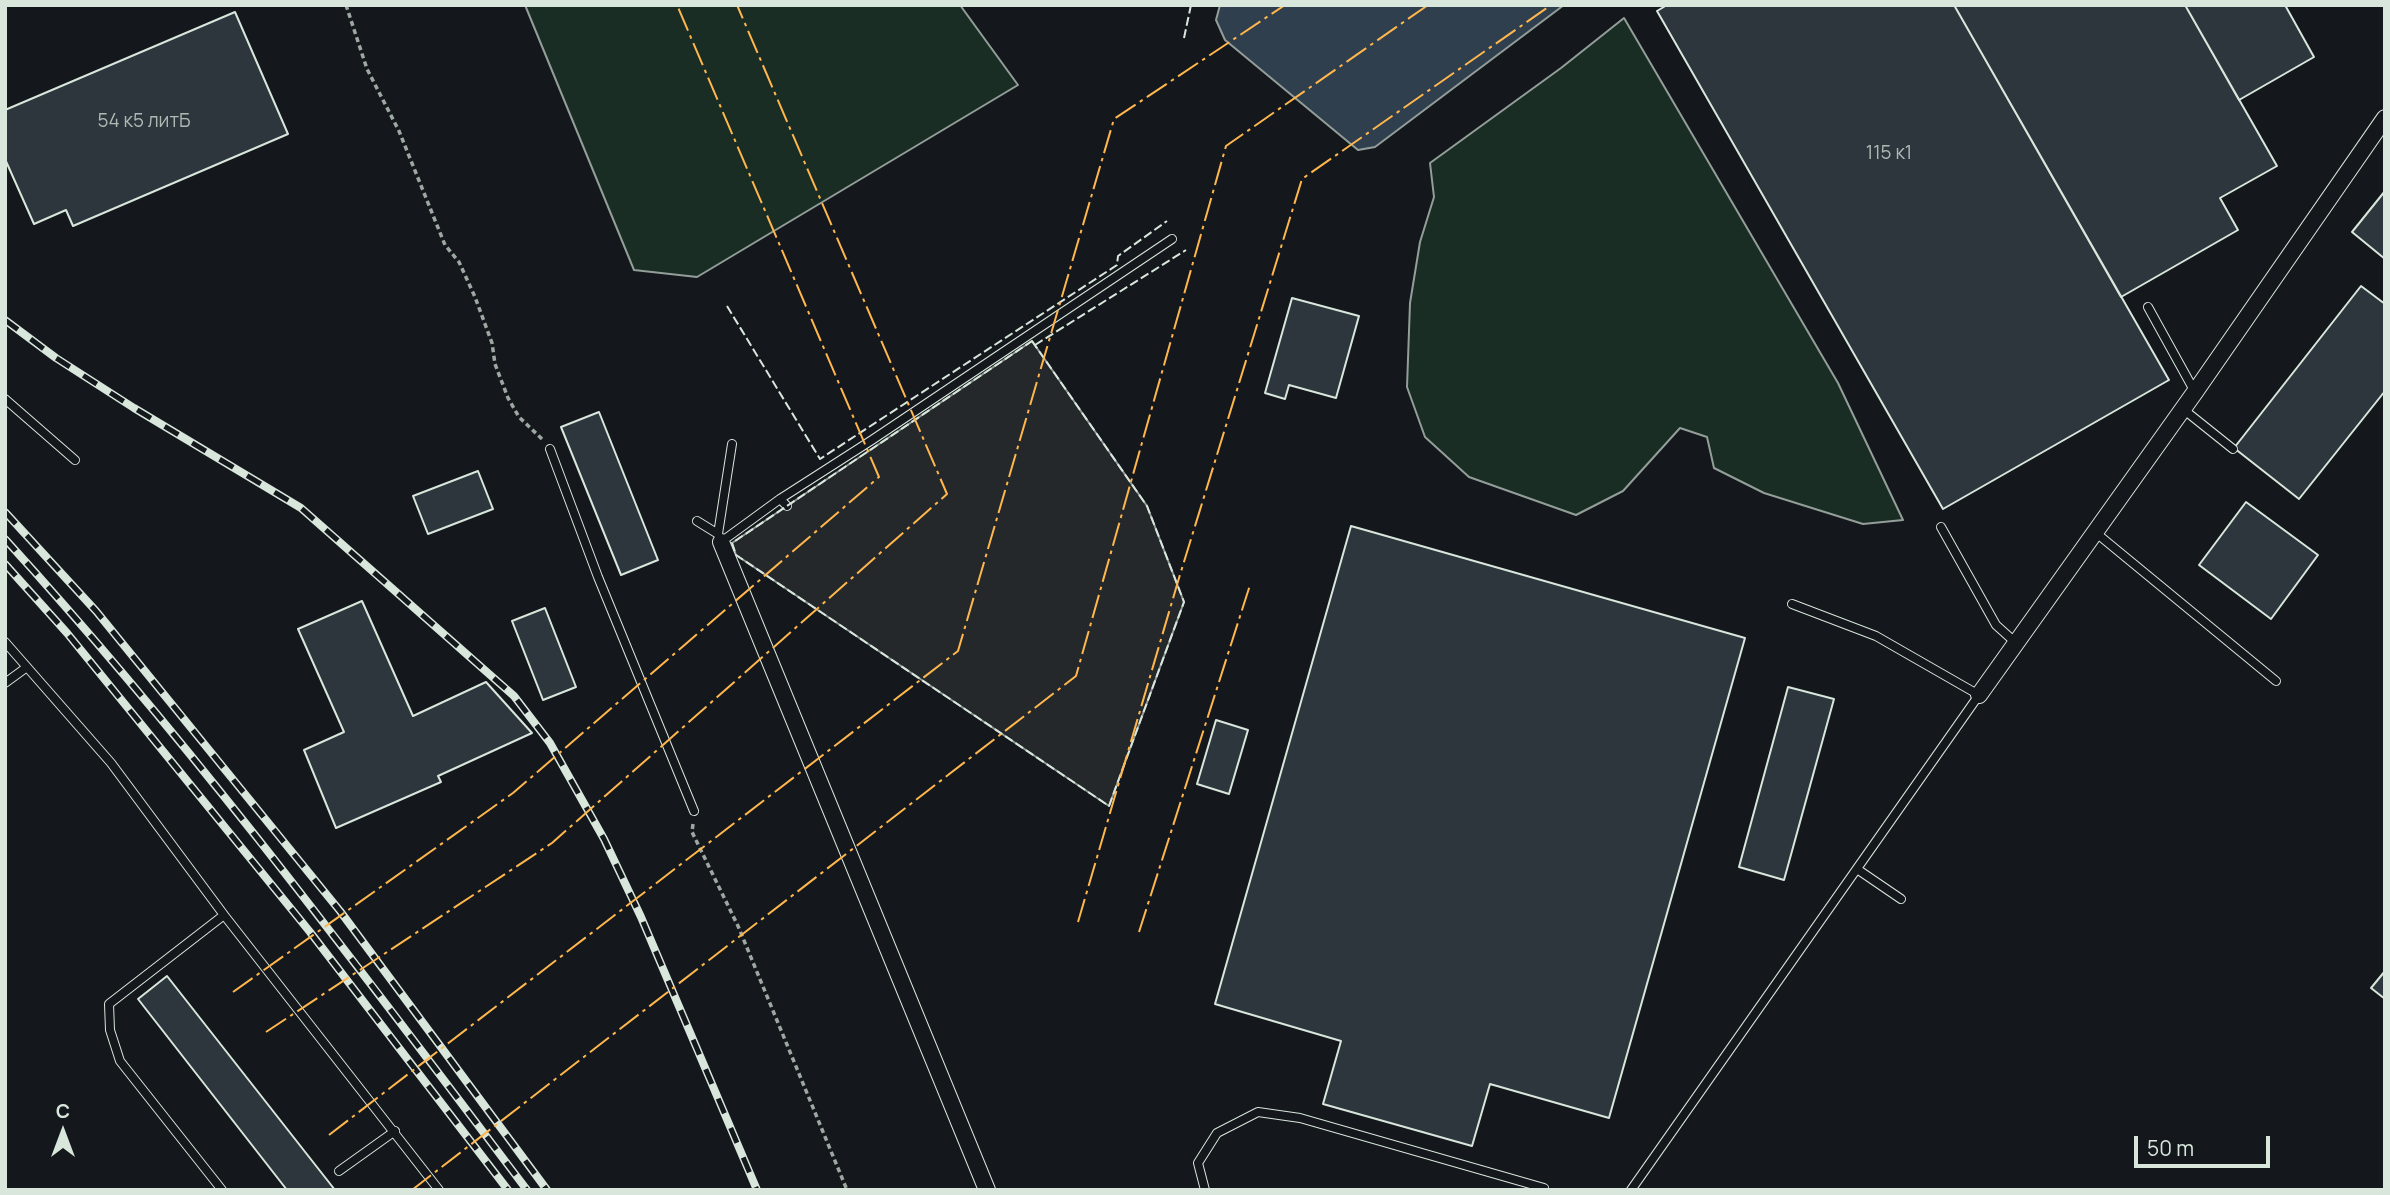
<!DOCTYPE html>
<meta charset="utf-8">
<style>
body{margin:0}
#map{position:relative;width:2390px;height:1195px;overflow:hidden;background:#14181c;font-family:Manrope,sans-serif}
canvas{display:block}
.frame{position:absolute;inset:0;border:7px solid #d8e6dc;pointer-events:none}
.north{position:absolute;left:28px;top:1097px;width:70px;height:70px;-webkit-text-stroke:5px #14181c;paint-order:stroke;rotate:0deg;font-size:19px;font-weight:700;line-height:28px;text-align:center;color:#d8e6dc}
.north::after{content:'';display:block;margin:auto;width:24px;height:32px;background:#d8e6dc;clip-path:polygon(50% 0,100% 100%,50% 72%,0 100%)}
.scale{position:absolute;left:2134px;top:1136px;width:136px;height:32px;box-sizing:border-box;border:4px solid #d8e6dc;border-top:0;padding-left:9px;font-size:21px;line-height:24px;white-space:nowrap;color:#d8e6dc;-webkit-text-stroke:5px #14181c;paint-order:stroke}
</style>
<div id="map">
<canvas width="2390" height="1195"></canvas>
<div class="frame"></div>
<div class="north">С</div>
<div class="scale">50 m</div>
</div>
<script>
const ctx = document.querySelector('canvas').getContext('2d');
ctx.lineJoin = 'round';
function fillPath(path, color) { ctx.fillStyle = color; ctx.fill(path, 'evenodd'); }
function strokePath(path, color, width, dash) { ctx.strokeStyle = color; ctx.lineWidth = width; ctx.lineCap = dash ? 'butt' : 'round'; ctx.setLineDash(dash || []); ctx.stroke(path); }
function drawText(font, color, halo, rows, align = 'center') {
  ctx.font = font + ' Manrope,sans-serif'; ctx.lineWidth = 5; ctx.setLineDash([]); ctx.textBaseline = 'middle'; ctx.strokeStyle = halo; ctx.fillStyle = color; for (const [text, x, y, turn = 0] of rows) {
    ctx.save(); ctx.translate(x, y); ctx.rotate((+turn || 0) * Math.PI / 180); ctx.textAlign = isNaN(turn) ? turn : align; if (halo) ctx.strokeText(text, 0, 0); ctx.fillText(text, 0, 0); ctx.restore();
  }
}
const green = new Path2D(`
 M525,5H960L1018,85L697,277L634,270Z
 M1624,18L1838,383L1903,520L1863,524L1764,493L1714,468L1707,437L1680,428L1623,491L1576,515L1469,477L1425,437L1407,387L1410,303L1420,242L1434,197L1430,163L1561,68Z`);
const parking = new Path2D(`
 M1032,341L1147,506L1184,602L1109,806L736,555L732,543Z`);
const water = new Path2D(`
 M1220,5H1564L1375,147L1358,150L1225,40L1216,20Z`);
const building = new Path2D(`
 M1667,5H1954L2169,380L1943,509L1657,11Z
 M1954,5H2185L2277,166L2220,198L2238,230L2121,297Z
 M2185,5H2285L2314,57L2239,100Z
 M235,12L288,134L73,226L66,210L34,224L5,159V110Z
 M2385,191V259L2352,232Z
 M2361,286L2385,304V391L2299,499L2234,448Z
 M1292,298L1359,316L1336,398L1289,385L1285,399L1265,393Z
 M599,412L658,560L621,575L561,427Z
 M478,471L493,509L428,534L413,496Z
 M2246,502L2318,555L2271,619L2199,565Z
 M1351,526L1745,638L1609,1118L1490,1084L1472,1146L1323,1104L1341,1041L1215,1004Z
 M362,601L413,716L486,682L532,733L438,776L441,782L336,828L304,750L344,732L298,629Z
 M545,608L576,687L543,700L512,621Z
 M1788,687L1834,699L1784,880L1739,867Z
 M1216,720L1248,730L1229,794L1197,784Z
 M2385,971V999L2371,988Z
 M167,976L335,1190H287L138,999Z`);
const path = new Path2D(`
 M346,5L367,69L399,131L445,245L459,262L475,297L492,343L495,364L508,398L519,417L542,439
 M693,824L692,832L738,926L847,1190`);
const lane = new Path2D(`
 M2148,307L2195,392
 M5,399L75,460
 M2183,409L2233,449
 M550,449L598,577L694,811
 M780,499L872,440L1172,239
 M697,521L718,534L721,542L780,499L787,506
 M1941,527L1996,625L2016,643
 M2095,532L2276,681
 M718,534L732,444
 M5,642L111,763L224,915L439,1190
 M5,683L27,667
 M1857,869L1901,899
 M339,1171L395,1131
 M222,1190L120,1061L110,1030L109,1004L224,915
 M1205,1190L1198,1163L1217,1133L1258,1112L1300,1118L1544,1188
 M1631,1190L1979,695L1876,636L1792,604`);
const street = new Path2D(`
 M721,542L987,1190
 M1979,695L2195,392L2385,118`);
const rail = new Path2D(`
 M5,320L56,358L134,408L301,508L514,696L550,743L604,839L641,917L757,1190
 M5,512L96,611L340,911L547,1190
 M5,539C192,744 359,968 527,1190
 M5,564L67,633L310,932L508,1190`);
const fence = new Path2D(`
 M1184,38L1191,5
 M727,306L820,459L1117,265L1118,256L1167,221
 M1032,341L1147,506L1184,602L1109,806L736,555L732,543Z
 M1035,345L1186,250`);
const power = new Path2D(`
 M1078,922L1179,578L1302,179L1551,5
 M1139,932L1250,585
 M233,992L513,793L879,477L677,5
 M266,1032L552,843L947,494L737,5
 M329,1135L958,651L1114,119L1285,5
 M412,1190L1076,676L1226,146L1428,5`);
const numberNames = [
 ["54 к5 литБ",144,122],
 ["115 к1",1889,154]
];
fillPath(green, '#1a2d24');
strokePath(green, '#939e99', 2);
fillPath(parking, '#24282b');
strokePath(parking, '#939e99', 2);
fillPath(water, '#2f3f4d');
strokePath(water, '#939e99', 2);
fillPath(building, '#2c363c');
strokePath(building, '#d8e6dc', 2);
strokePath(lane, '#d8e6dc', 10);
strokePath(street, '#d8e6dc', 18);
strokePath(path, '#9da8a2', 3.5, [5, 3.5]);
strokePath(lane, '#14181c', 8);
strokePath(street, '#14181c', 16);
strokePath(rail, '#d8e6dc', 8);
strokePath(rail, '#14181c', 5, [16]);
strokePath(fence, '#d8e6dc', 2, [9, 3.5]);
strokePath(power, '#ffb74d', 2, [24, 5, 3.5, 5]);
drawText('19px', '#adbab4', null, numberNames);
</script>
